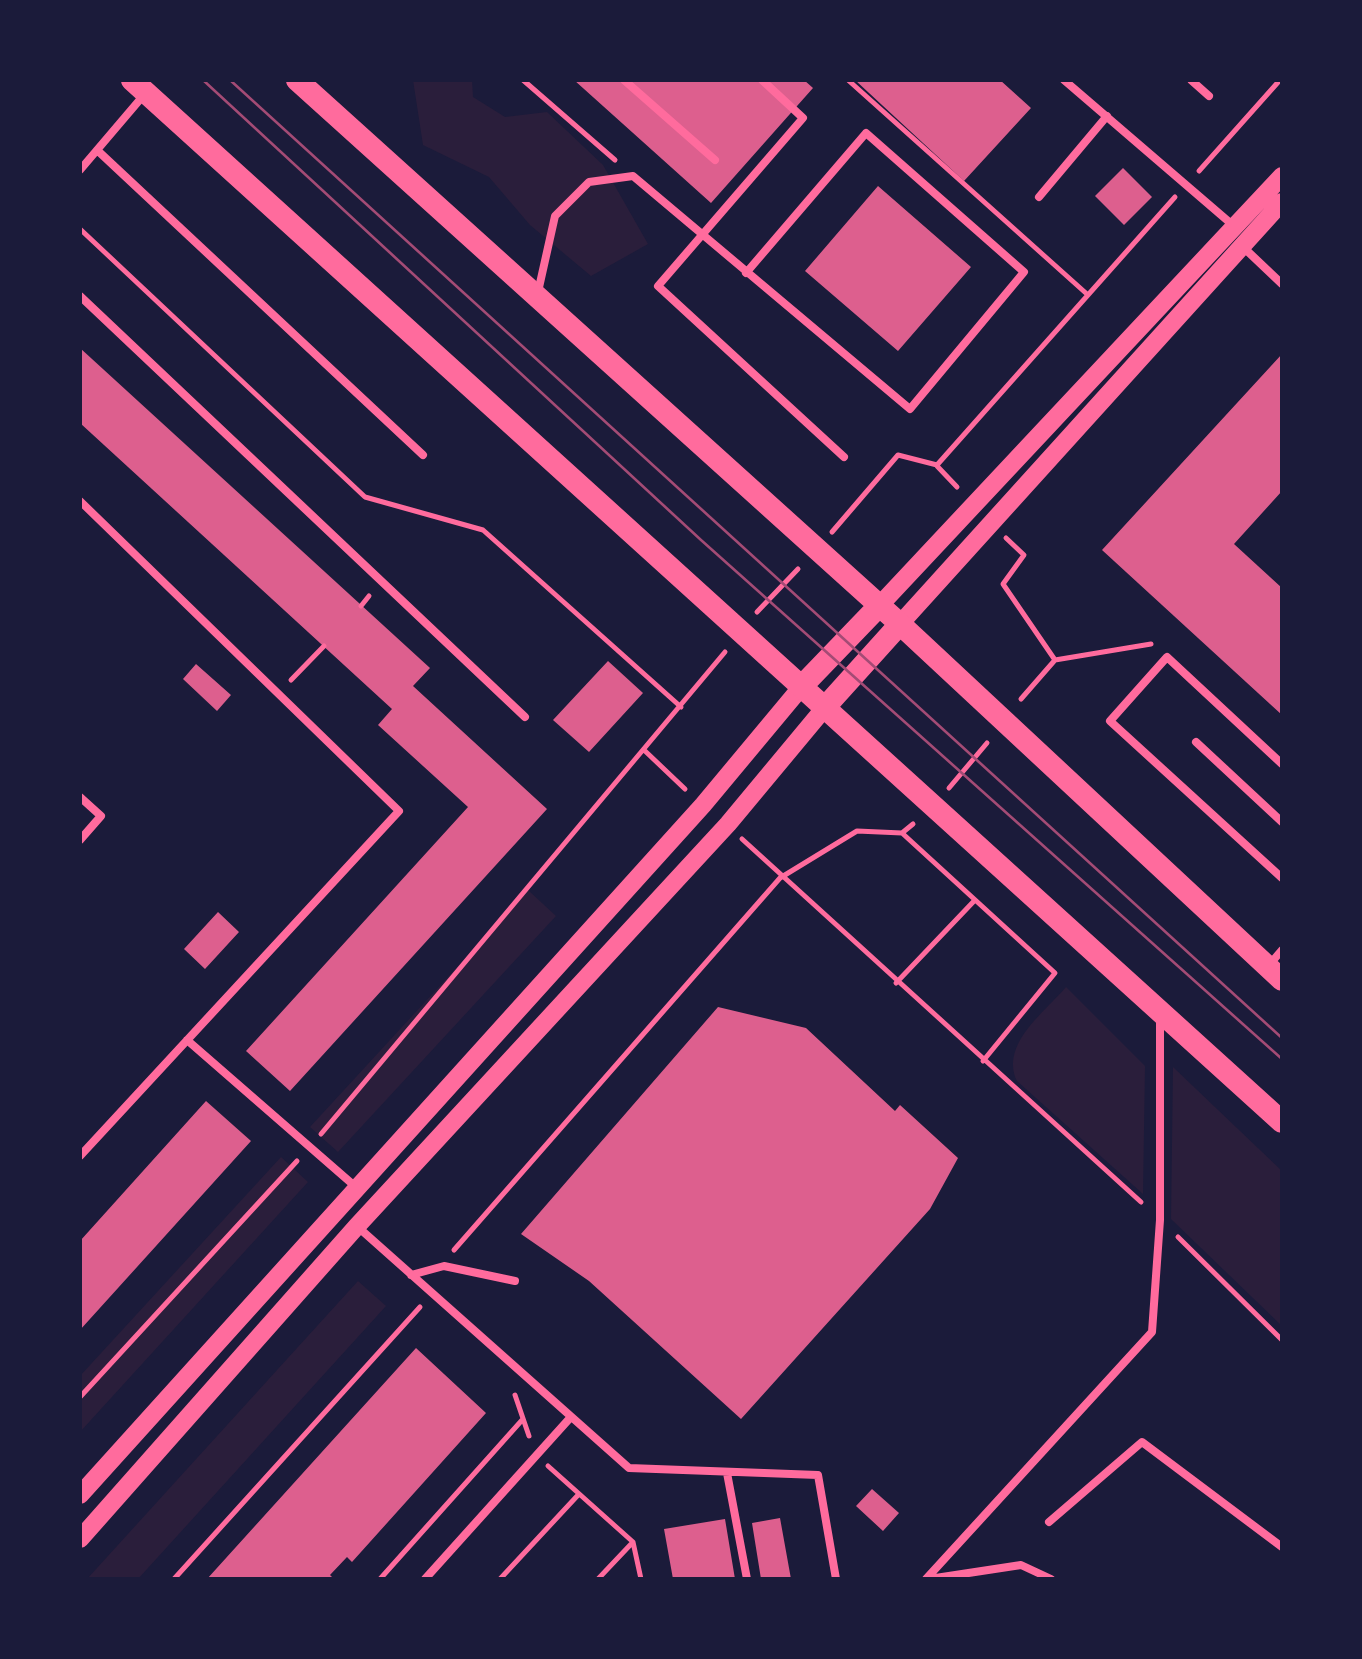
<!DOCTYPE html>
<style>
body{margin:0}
#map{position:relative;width:1362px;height:1659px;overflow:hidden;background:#1b1b3a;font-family:"Exo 2",sans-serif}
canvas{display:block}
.frame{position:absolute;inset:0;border:82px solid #1b1b3a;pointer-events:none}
</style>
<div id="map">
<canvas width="1362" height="1659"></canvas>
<div class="frame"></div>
</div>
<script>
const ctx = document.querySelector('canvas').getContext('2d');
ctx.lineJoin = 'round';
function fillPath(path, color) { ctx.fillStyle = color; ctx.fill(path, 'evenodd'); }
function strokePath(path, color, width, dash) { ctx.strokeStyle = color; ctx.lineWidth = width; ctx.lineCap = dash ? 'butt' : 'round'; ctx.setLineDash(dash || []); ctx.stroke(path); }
const green = new Path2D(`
 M413,80H472L473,97L505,117L547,112L603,165L648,244L591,276L530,225L489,177L423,145Z
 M528,890L556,916L338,1152L310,1127Z
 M1066,987L1145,1066L1143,1194L1017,1081C1000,1044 1044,1013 1066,987Z
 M1173,1067L1282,1171V1326L1171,1219Z
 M281,1157L308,1182L80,1432V1376Z
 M358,1281L386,1306L138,1579H87Z`);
const building = new Path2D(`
 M574,80H804L813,88L711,203Z
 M855,80H1000L1031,108L964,181Z
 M1123,168L1152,197L1124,225L1095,196Z
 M878,186L971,267L898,351L805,271Z
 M80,348L430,668L413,686L547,809L290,1091L246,1051L468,807L378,725L392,709L80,423Z
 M1282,354V491L1234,544L1282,588V715L1102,550Z
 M608,661L643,693L589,752L553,720Z
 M196,664L231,695L217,711L183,679Z
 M218,912L239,932L205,969L184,949Z
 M718,1007L806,1028L895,1111L900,1105L958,1158L930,1209L741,1419L589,1281L521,1234Z
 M206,1101L251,1141L80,1330V1241Z
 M416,1348L486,1413L352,1562L347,1557L330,1575L334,1579H207Z
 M872,1489L899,1513L883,1531L856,1506Z
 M780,1518L791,1579H761L752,1523Z
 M725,1519L735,1579H673L664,1529Z`);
const path = new Path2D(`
 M523,80L615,160
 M848,80L1088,295
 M1199,171L1280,80
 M80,229L365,497L483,530L681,707
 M937,466L957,487
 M832,532L898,455L937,465L1175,197
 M1006,538L1024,555L1003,584L1055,660
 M361,606L369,596
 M757,612L798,569
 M291,680L324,646
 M1021,699L1055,660L1151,644
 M644,750L685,789
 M949,788L987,743
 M902,833L1055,973L983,1061
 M742,839L1141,1202
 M896,983L975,900
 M321,1134L725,652
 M1178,1237L1282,1340
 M454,1250L780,878L857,831L902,833L913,824
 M515,1395L529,1436
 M80,1397L297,1161
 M548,1466L633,1542L641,1579
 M174,1579L420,1307
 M380,1579L523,1419
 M500,1579L579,1494
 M598,1579L633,1542`);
const service = new Path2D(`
 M624,80L715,160
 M762,80L803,118L658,286L844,457
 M1064,80L1235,227
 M1191,80L1209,96
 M97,150L423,455
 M80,170L143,96
 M1039,197L1107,116
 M1242,246L1282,284
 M538,292L555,216L589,182L633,176L910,409L1024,272L866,133L746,273
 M80,296L525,717
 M80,501L399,811L80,1156
 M1196,742L1282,822
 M1282,764L1167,657L1110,721L1282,878
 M80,797L101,816L80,840
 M1270,964L1282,950
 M187,1040L357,1188
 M359,1228L629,1468L818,1475L836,1579
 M411,1275L444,1266L515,1281
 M727,1473L747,1579
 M1049,1522L1142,1442L1282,1547
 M425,1579L570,1418
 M926,1579L1152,1332L1160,1220V1016
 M929,1579L1021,1565L1051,1579`);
const tertiary = new Path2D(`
 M879,606L1282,176
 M900,624L1282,202
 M80,1495L703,805L803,685
 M80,1539L357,1226L728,824L827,705`);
const primary = new Path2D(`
 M132,80L1282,1122
 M297,80L900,624L1282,980
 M803,685L879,606
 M827,705L900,624`);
const tram = new Path2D(`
 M203,80L701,540L1282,1059
 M230,80L1282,1038`);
fillPath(green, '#2a1e3b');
fillPath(building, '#dd5f8e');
strokePath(path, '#ff6b9d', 5);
strokePath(service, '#ff6b9d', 8);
strokePath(tertiary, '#ff6b9d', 18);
strokePath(primary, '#ff6b9d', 22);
strokePath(tram, '#a44b75', 2.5);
</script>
